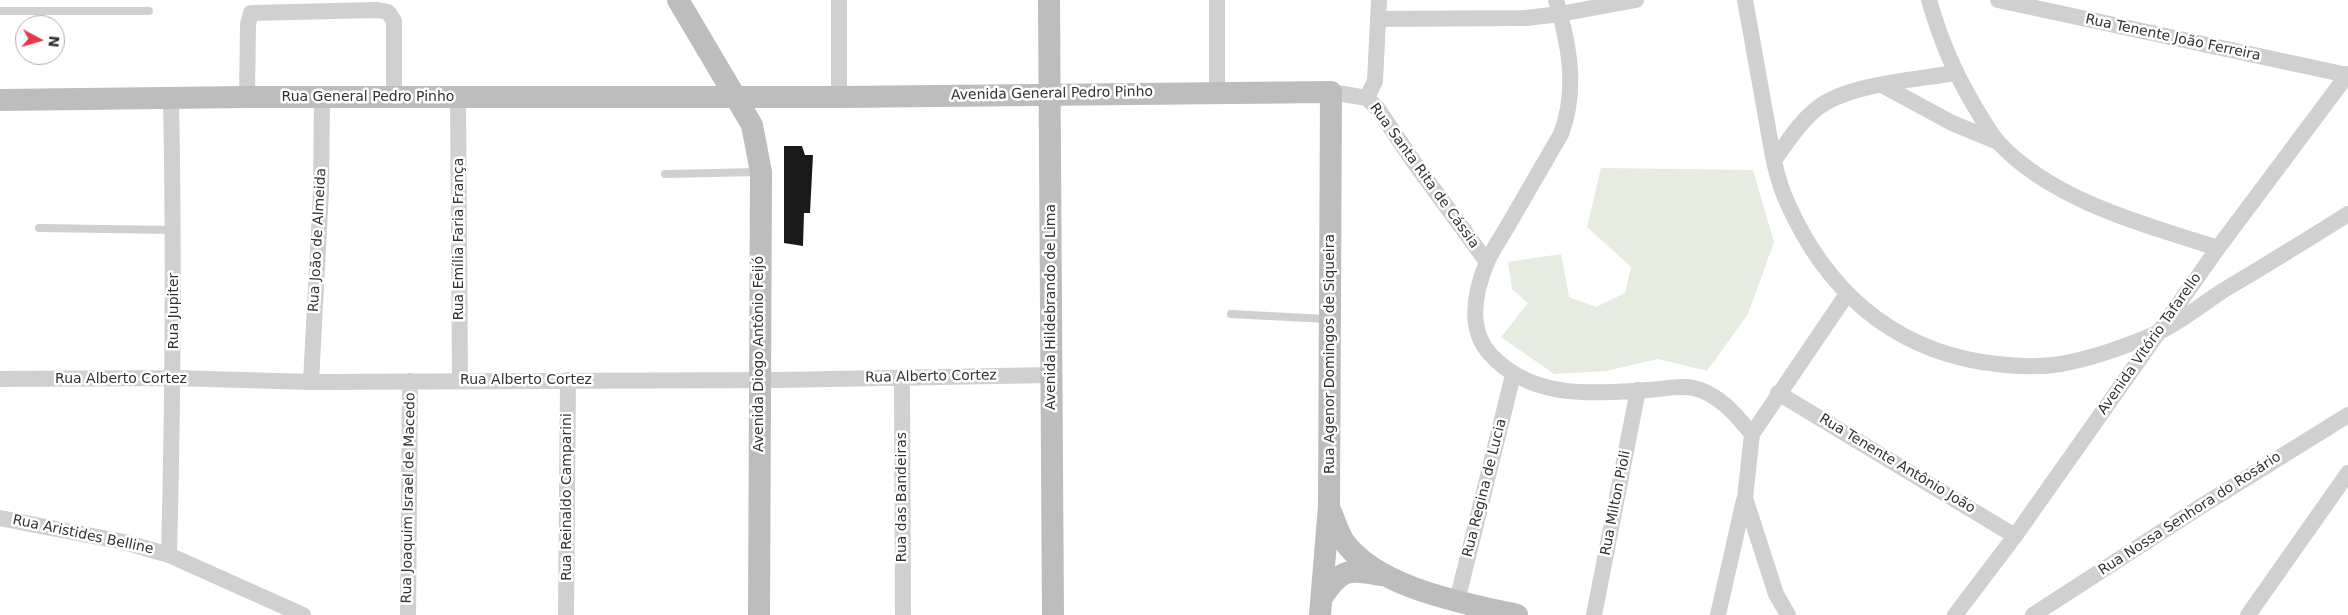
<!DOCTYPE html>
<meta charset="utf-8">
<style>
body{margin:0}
#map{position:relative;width:2348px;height:615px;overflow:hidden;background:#fff;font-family:"DejaVu Sans",sans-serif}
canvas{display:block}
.north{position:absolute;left:15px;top:15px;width:50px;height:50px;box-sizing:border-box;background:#fff;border:1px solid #adadad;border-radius:50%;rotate:96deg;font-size:14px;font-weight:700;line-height:20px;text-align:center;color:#333}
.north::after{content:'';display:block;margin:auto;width:18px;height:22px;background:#e63946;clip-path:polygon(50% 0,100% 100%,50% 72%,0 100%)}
</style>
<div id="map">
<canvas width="2348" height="615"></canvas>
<div class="north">N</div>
</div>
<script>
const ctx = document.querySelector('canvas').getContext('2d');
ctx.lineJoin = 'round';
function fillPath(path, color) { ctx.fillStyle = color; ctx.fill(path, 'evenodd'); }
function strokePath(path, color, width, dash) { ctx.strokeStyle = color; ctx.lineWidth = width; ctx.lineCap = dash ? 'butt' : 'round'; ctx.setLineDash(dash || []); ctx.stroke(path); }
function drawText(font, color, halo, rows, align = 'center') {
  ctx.font = font + ' "DejaVu Sans",sans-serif'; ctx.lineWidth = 5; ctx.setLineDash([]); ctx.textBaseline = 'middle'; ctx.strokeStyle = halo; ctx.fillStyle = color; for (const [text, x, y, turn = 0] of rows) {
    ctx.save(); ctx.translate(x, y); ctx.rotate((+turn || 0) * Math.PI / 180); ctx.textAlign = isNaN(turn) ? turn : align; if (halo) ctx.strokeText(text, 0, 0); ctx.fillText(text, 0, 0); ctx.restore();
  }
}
const green = new Path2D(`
 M1601,168L1753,170L1774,242L1748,314L1707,371L1658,359L1606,371L1554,374L1501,337L1528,303L1512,289L1508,262L1561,254L1569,297L1596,307L1625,293L1631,267L1587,227Z`);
const building = new Path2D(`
 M784,146H802L805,155H813L810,213H804L803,246L784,243Z`);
const lane = new Path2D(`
 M0,11H149
 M665,174L759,172
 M39,228L174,230
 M1231,314L1327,319`);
const street = new Path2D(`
 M1217,0V92
 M1556,0C1569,44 1578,89 1561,134C1544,163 1527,193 1510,222C1503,235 1493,248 1487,262C1475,291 1467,328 1490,354C1532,400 1591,393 1648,390C1663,389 1680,385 1694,388C1719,394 1736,415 1752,434L1745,498L1776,594L1788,615
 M1745,0C1752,39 1759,78 1766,117C1771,145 1775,176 1787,202C1825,288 1889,347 1982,362C2008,366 2036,368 2061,364C2094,358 2127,346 2157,333C2181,322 2202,304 2224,290C2266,265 2307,240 2348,214
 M1929,0C1941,41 1953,70 1975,107C1982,119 1989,132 1998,142C2051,200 2145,225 2218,248
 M1998,0L2347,75
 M1379,19L1526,18L1560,14L1636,0
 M1882,85L1952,123L1996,141
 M1331,92L1367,98
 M247,97L248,24L251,13L377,10L388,12L394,21V97
 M458,97L460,380
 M839,97V0
 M1367,98L1378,109L1413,161L1487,262
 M1367,98L1375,81L1379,0
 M1774,160C1787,143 1798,124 1815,110C1845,84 1915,80 1955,73
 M0,379L173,378L311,382L776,380L1051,375
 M902,379L903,615
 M311,382L321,191L322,97
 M1778,393L2015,536
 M1752,434L1847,294
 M0,518L124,542L169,555L303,615
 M169,555C173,402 174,250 171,98
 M1457,601L1513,375
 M408,615L410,381
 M566,615L568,380
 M1594,615L1638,390
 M1718,615L1744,500
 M1955,615L2015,536L2218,248L2348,74
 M2033,615L2200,507L2348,415
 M2248,615L2348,473`);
const secondary = new Path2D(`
 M678,0L752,125L761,172L759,615
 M1049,0L1053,615
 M0,100L247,97H839L1331,92L1329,506L1320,615
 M1331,512C1335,521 1338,532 1343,540C1376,588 1463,603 1517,615
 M1323,596C1342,568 1349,569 1381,575`);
const streetNames = [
 ["Rua Tenente João Ferreira",2173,38,12],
 ["Avenida General Pedro Pinho",1052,94,-1],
 ["Rua General Pedro Pinho",368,97],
 ["Rua Santa Rita de Cássia",1424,176,54],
 ["Rua Emília Faria França",459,239,-90],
 ["Rua João de Almeida",318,240,-87],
 ["Avenida Hildebrando de Lima",1051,307,-90],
 ["Rua Jupiter",174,311,-90],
 ["Avenida Vitório Tafarello",2150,344,-55],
 ["Avenida Diogo Antônio Feijó",759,354,-90],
 ["Rua Agenor Domingos de Siqueira",1330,354,-90],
 ["Rua Alberto Cortez",931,377,-1],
 ["Rua Alberto Cortez",121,379],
 ["Rua Alberto Cortez",526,380],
 ["Rua Tenente Antônio João",1897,464,31],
 ["Rua Regina de Lucia",1485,488,-76],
 ["Rua Reinaldo Camparini",567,497,-90],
 ["Rua das Bandeiras",902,497,-90],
 ["Rua Joaquim Israel de Macedo",409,498,-89],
 ["Rua Milton Pioli",1616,503,-79],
 ["Rua Nossa Senhora do Rosário",2190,514,-33],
 ["Rua Aristides Belline",83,535,12]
];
fillPath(green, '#e6ecdf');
fillPath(building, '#1a1a1a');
strokePath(lane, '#d0d0d0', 8);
strokePath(street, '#d0d0d0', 16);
strokePath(secondary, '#bdbdbd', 22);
drawText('14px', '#333', '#fff', streetNames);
</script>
